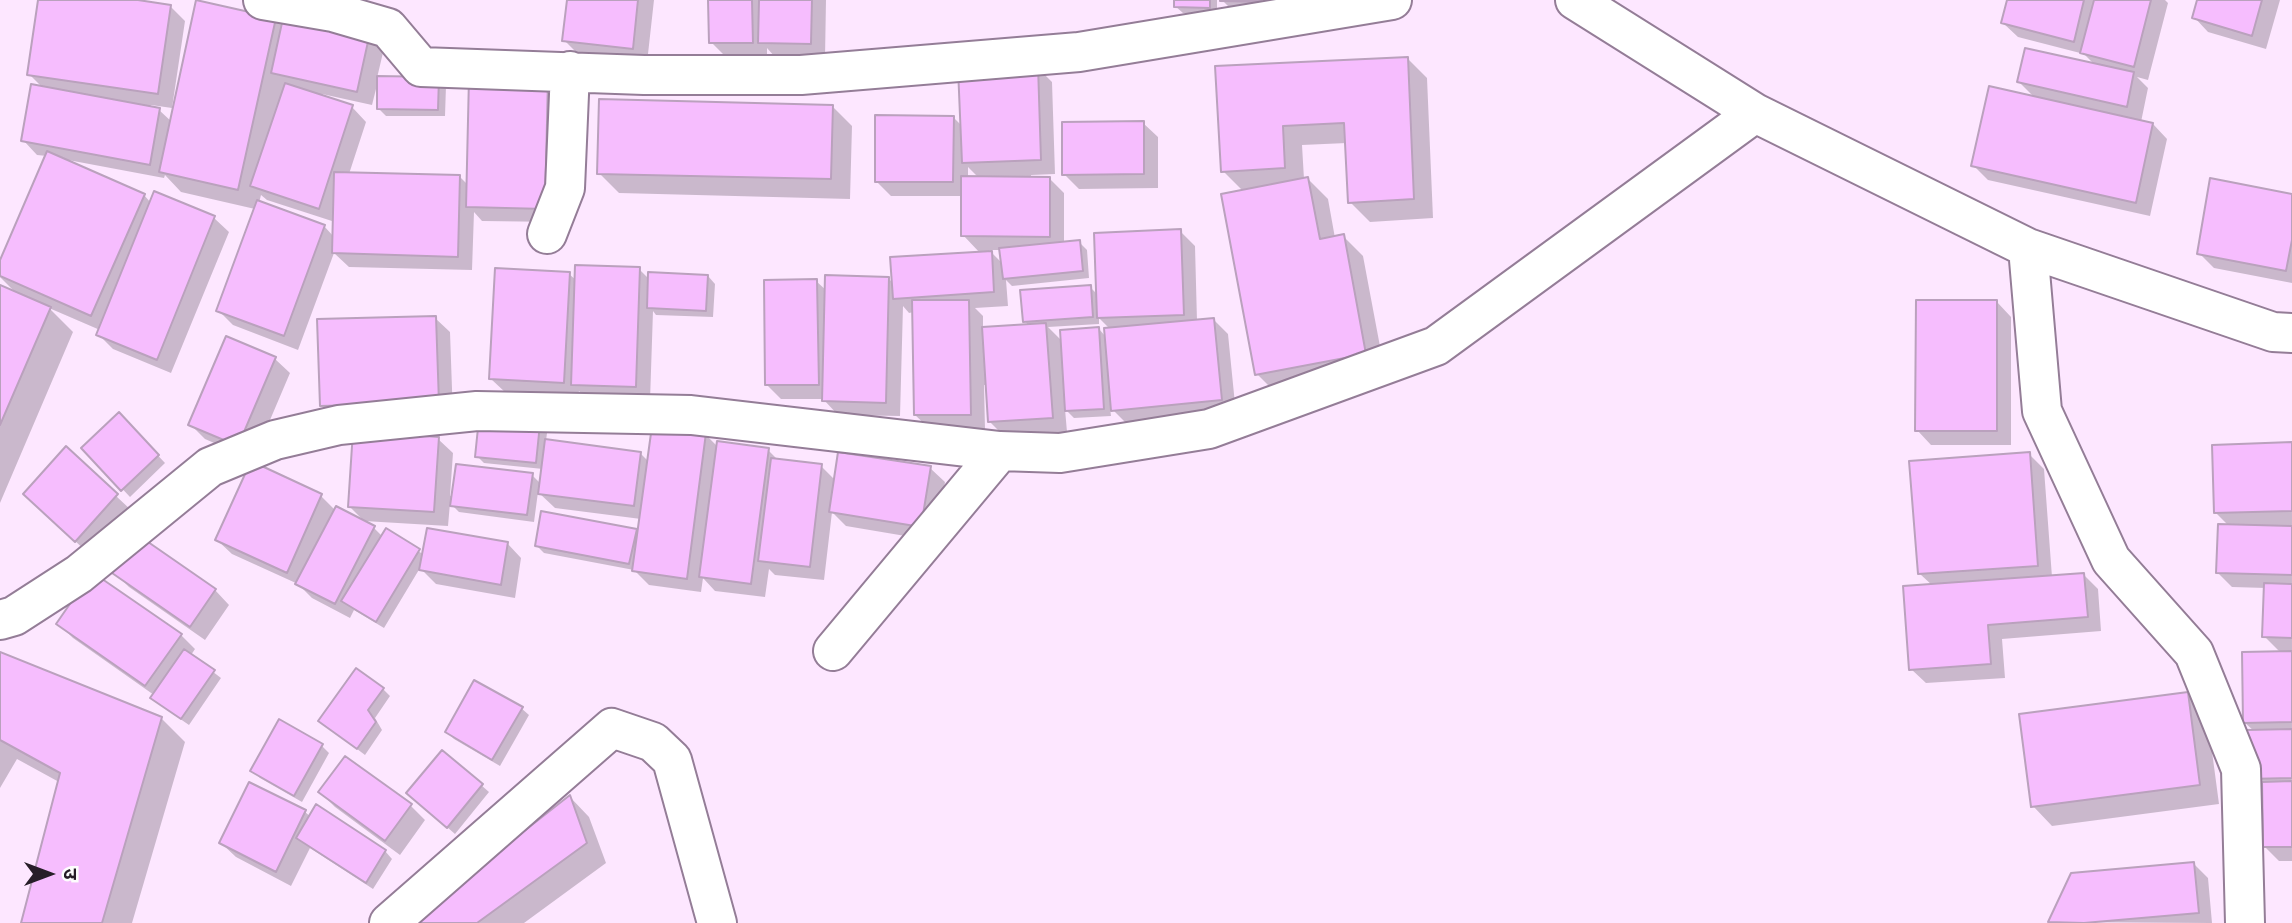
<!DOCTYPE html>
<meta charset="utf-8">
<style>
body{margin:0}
#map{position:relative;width:2292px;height:923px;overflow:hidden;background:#fde7ff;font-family:"DM Sans","Noto Sans Devanagari",sans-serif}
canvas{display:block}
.north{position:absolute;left:14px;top:839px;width:70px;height:70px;-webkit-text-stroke:5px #fdfdfd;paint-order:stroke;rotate:90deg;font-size:19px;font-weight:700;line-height:28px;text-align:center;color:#271e28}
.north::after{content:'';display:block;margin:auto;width:24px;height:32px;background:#271e28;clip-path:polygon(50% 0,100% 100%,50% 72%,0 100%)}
</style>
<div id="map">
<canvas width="2292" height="923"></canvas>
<div class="north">उ</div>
</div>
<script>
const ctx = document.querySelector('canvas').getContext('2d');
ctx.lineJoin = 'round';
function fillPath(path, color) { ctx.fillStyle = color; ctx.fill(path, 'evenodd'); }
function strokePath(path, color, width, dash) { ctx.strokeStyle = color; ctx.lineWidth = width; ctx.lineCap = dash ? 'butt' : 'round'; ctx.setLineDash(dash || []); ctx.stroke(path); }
const shadow = new Path2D(`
 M40,0H126L171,7L185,21L172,108L151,105L150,108L159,110L172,122L276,19L283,27L385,44L377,78L446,86L445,116H386L378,108V81L372,105L322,94L321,97L352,107L366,122L349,174L460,177L468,185L547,81L561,95L559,222L482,221L474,212L472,270L349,267L334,253L298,350L233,325L218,310L255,209L181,192L165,175L164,178L68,160L144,195L151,203L214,218L229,232L171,373L113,349L98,334L100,330L49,308L73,332L0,503V287L17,294L0,277V264L47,156L37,155L23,140L43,88L29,74ZM261,195L267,200L335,222L334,237L324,226L259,203Z
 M569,0H654L647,63L579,55L564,40Z
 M710,0H826L825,58L775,57L767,48V57H726L711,42Z
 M1175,0H1217V14L1183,13L1175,6Z
 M1222,0H1268V8L1229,7Z
 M2009,0H2165L2168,3L2148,80L2137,77L2148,88L2141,122L2153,124L2167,139L2150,216L1988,180L1973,165L2035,98L2019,82L2095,65L2084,54L2018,37L2003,23Z
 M2198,0H2280L2266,49L2208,32L2194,17Z
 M1407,58L1427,78L1433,218L1370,222L1350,202L1347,143L1302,145L1304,179H1308L1328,199L1335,238L1343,236L1363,256L1385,373L1277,394L1257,374L1243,191L1223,171L1217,68Z
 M1037,67L1052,82L1055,174L1031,175V178H1049L1064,193V244L1079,242L1087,250L1089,278L1012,286L1006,280L1008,306L975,308L983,316V329L1029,326L1025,321L1090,287L1097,294L1180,231L1195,246L1197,321L1213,319L1228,334L1236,414L1128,425L1110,407L1111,416L1074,418L1065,409L1067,432L1004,436L990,422L987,385H984L985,429H930L915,415L914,312L909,313L903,306L900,416L838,415L823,399H781L767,385L816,281L827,291L889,279L894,284L980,253L963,235V196H891L876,181L954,118L962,126ZM968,167L979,178H968ZM989,250H1001L1003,264ZM1099,318L1110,329L1106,337L1099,329L1063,342L1048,327L1099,324Z
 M832,106L852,126L850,199L619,193L599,173Z
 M1143,123L1158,137V188L1079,189L1064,174Z
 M2292,196V283L2214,268L2199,253Z
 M639,269L649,279L708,276L715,284L713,317L656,315L653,311L650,401L587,399L579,391L578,397L506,393L491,379L569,274L576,280Z
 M1997,302L2011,317V445H1931L1917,430Z
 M435,318L450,332L453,417L336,420L322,405Z
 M227,338L275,359L290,373L253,460L205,439L190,424Z
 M119,414L165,463L130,497L84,448Z
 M539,426L547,433L546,441L641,454L649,462L706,435L718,447L768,450L779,461L821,466L836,481L930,468L945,482L935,541L846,526L832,512L824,580L775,575L769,569L765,597L715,591L703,578L701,592L649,585L634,570L544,553L536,545L636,530L639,533L641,519L555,508L538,492L534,522L459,512L450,503L448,526L364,521L350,507L438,439L453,453L450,496L532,475L541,484L543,469L484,463L477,456Z
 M2292,444V861H2279L2265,847L2264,793L2249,778L2254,731L2244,722L2281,653L2264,636L2266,588L2232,587L2217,572L2229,526L2216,513Z
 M2029,454L2044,469L2052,577L2083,574L2098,589L2101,631L2002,639L2005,678L1926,683L1911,669L1933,586L1920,574Z
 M116,496L131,510L90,555L40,508Z
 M321,496L335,510L374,528L383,537L387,530L424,555L507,543L521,558L515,598L436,584L420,568L384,628L354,610L350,618L312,598L298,584L232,554L217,540Z
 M114,572L215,590L229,605L205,640L129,587Z
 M59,624L181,635L195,649L191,655L221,678L189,725L160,705L152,698L154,695L73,638Z
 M0,653L161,718L185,742L132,923H23L59,782L17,759L0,788Z
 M383,689L390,696L375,718L382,730L365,755L320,721Z
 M2187,694L2207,714L2219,804L2052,826L2033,806Z
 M521,708L529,715L500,766L454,739L447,732Z
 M322,746L329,753L302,802L260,778L253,771Z
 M346,759L411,806L425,820L400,855L335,807L320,792Z
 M481,785L489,792L455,834L416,800Z
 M570,797L589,817L606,863L524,923H410Z
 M305,812L311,817L385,851L392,859L373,889L310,848L291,886L236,857L221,843Z
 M2194,864L2208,878L2212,923L2050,922Z`);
const building = new Path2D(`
 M38,0H138L171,5L158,94L27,75Z
 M196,0L276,18L238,190L159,172Z
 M567,0H638L633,49L562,41Z
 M708,0H752L753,43H709Z
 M759,0H812L811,44L758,43Z
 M1174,0H1210V8L1174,7Z
 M1220,0H1261V2L1220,1Z
 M2007,0H2084L2074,42L2001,23Z
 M2094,0H2151L2134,67L2080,53Z
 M2197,0H2262L2252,36L2192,18Z
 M285,9L371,28L357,92L271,73Z
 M2025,48L2134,72L2127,107L2017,82Z
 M1408,57L1414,199L1348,203L1344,123L1283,126L1285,168L1221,172L1215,66Z
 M1038,65L1041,160L962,163L958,68Z
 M377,76L439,77L438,110L377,109Z
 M469,77L548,79L545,209L466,207Z
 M285,83L353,105L319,209L250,186Z
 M31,84L160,108L150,165L21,141Z
 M1989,86L2153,123L2136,203L1971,166Z
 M599,99L833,105L831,179L597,174Z
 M875,115L954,116L953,182H875Z
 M1144,121V174L1062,175V122Z
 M47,151L145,194L91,316L0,276V260Z
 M334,172L460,175L458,257L332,253Z
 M961,176L1050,177V237L961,236Z
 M1308,177L1320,239L1344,234L1366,354L1255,375L1221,194Z
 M2210,178L2292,194V240L2286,271L2197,254Z
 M154,191L215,216L157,360L96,335Z
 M257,200L325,225L284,336L216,311Z
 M1181,229L1184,315L1097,318L1094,233Z
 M1080,240L1083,271L1003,279L999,248Z
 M992,251L994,292L893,299L890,257Z
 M575,265L640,267L636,387L571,385Z
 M495,268L570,272L564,383L489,379Z
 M648,272L708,275L706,311L647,308Z
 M825,275L889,277L886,403L822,401Z
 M817,279L819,385H765L764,280Z
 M0,285L51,307L0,425Z
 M1091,285L1093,317L1023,322L1020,290Z
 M912,300H969L971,415H914Z
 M1916,300H1997V431H1915Z
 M436,316L439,403L320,406L317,319Z
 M1214,318L1222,400L1111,411L1104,328Z
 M1046,323L1053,418L988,422L982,327Z
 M1099,327L1104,409L1065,411L1060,330Z
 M226,336L276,357L238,446L188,425Z
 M119,412L159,455L121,491L81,448Z
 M479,418L540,424L536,463L475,457Z
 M652,426L706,433L687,579L632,571Z
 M353,431L439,437L434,512L348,507Z
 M545,439L641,452L634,506L538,494Z
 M717,441L769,448L751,584L699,577Z
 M2292,442V511L2214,513L2212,445Z
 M66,446L118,494L75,542L23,494Z
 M838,452L931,466L921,527L829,512Z
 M2030,452L2038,566L1918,574L1909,461Z
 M771,458L822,464L810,567L758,561Z
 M251,461L322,494L287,573L215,540Z
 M456,464L533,473L527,515L450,506Z
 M336,506L375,526L335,604L295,584Z
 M541,511L637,529L629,564L535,546Z
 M2218,524L2292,526V575L2216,573Z
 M386,528L420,549L376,622L341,601Z
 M427,528L508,542L501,585L419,570Z
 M138,535L216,589L190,627L112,573Z
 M92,572L182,634L145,686L56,624Z
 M2084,573L2088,617L1988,625L1991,664L1909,670L1903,586Z
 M2264,583L2292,584V638L2262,637Z
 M184,649L215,670L181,719L150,698Z
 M2292,651V722L2243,723L2242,652Z
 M0,652L162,717L102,923H21L60,773L0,740Z
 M356,668L384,688L368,710L376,722L357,749L318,721Z
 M474,680L523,707L492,760L445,732Z
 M2188,692L2200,785L2031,807L2019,714Z
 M279,719L323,744L294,796L250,771Z
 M2292,729V778L2247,779L2246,730Z
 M442,750L483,784L447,828L406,793Z
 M345,756L412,804L385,841L318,792Z
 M2292,781V847H2263L2262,782Z
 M249,782L306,810L276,872L219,843Z
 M570,795L587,843L477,923H407Z
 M316,804L386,850L366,883L296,838Z
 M2194,862L2199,913L2084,923L2048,922L2071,873Z`);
const minor = new Path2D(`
 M263,0L333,12L388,28L421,67L644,75H801L1079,52L1392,0
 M1575,0L1755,113L2028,248L2273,332L2292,333
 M547,234L565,188L570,71
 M2028,248L2042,411L2111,560L2194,653L2241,769L2245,923
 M0,620L14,616L79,574L210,467L275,440L339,425L477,411L691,415L1000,451L1060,453L1209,429L1436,346L1755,113
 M833,651L1000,451
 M389,923L612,728L653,742L672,760L717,923`);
fillPath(shadow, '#0003');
fillPath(building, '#f6bdfe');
strokePath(building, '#baa1bd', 2);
strokePath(minor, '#947d97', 42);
strokePath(minor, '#fff', 38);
</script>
